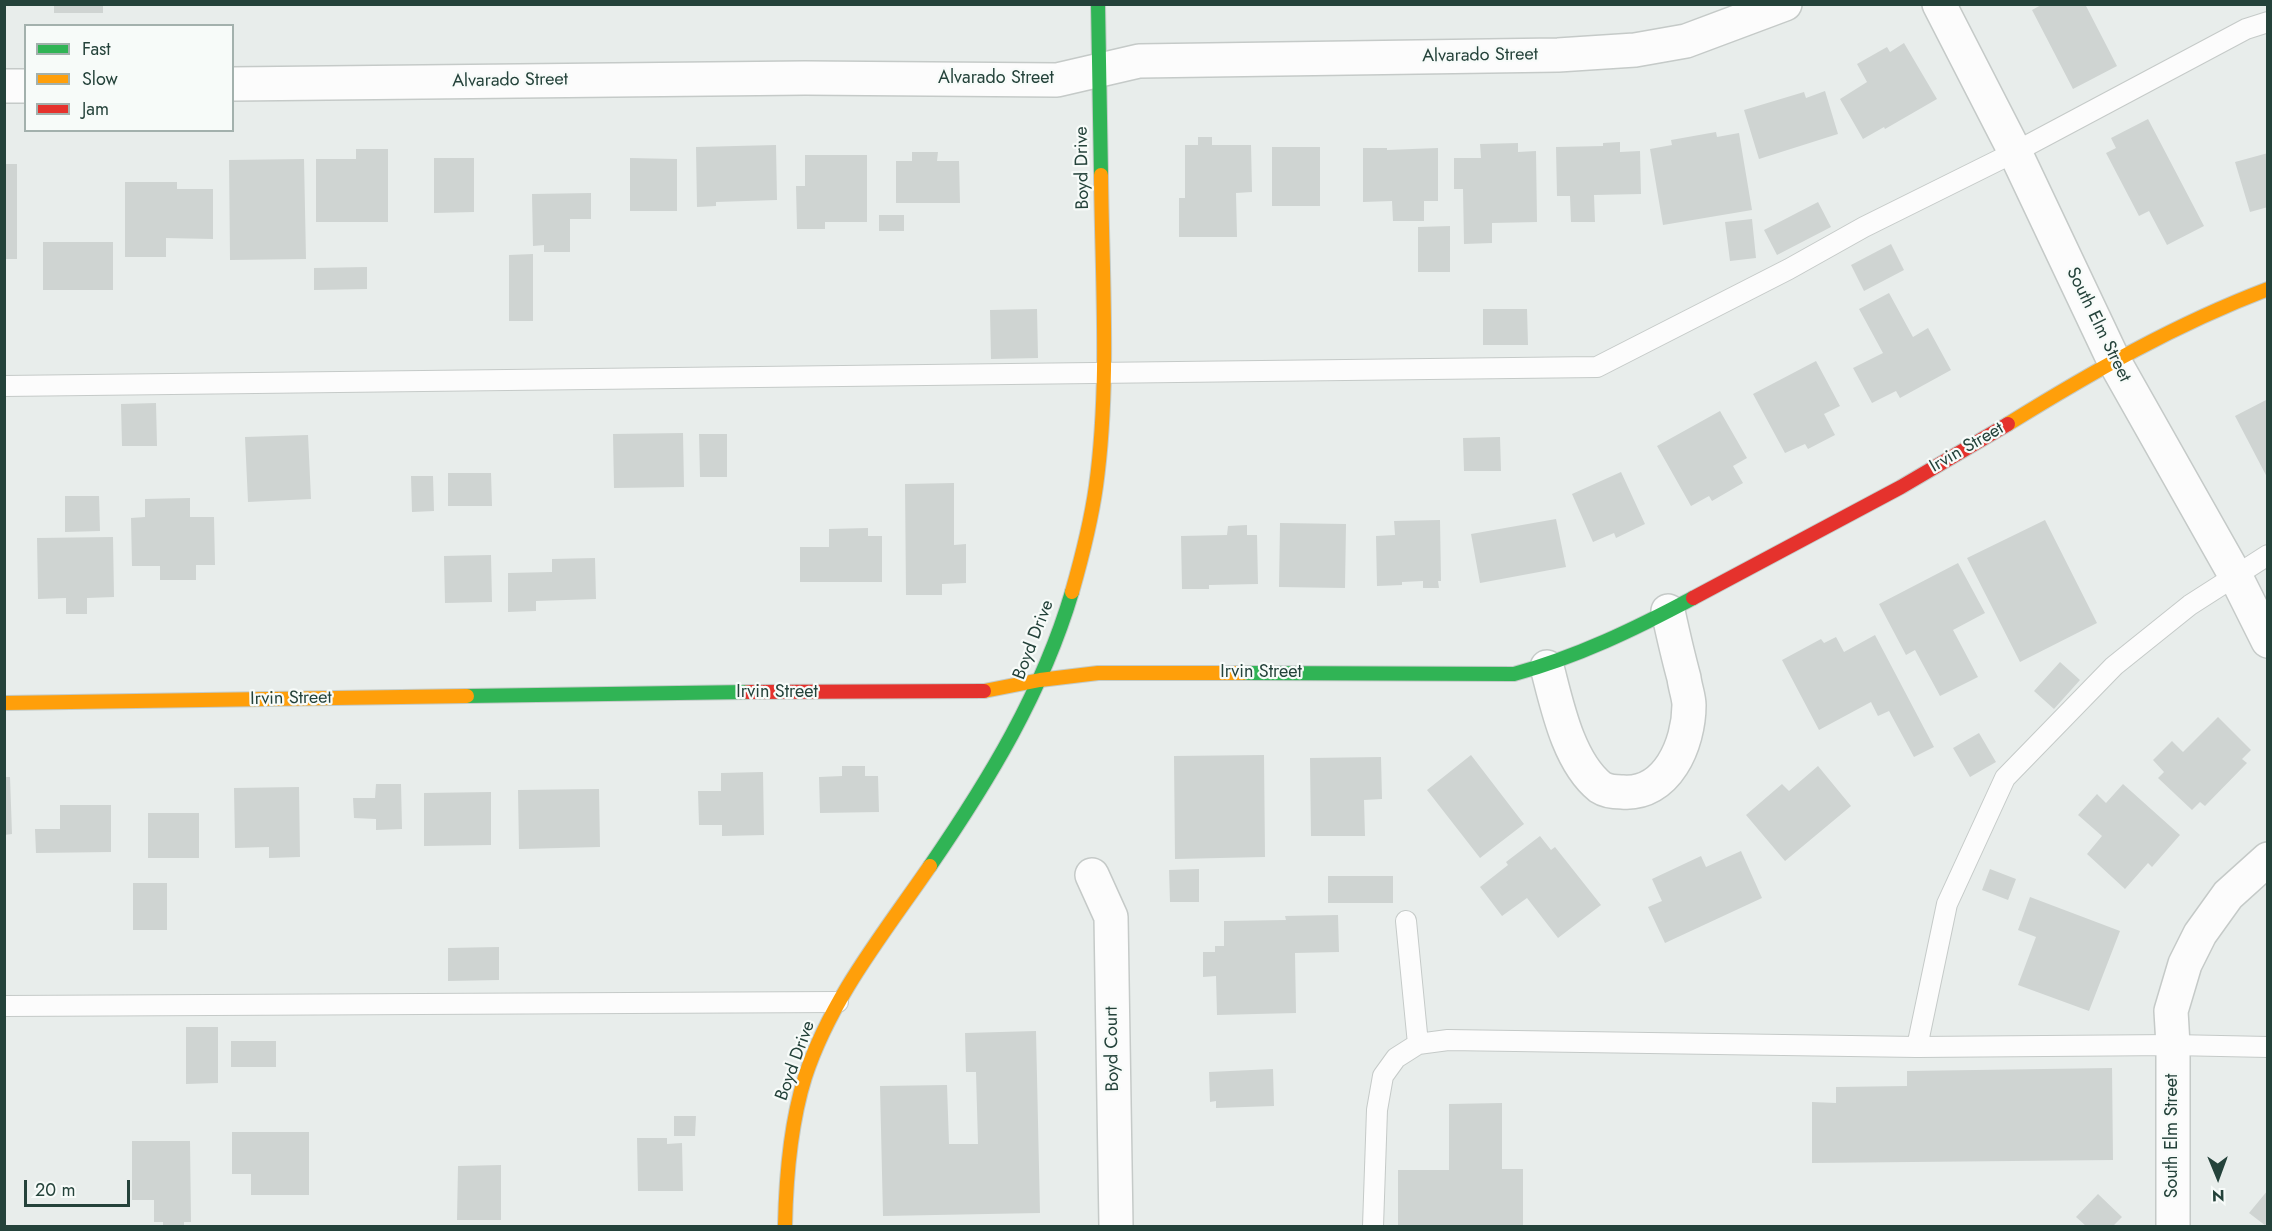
<!DOCTYPE html>
<style>
body{margin:0}
#map{position:relative;width:2272px;height:1231px;overflow:hidden;background:#e8edeb;font-family:Jost,sans-serif}
canvas{display:block}
.frame{position:absolute;inset:0;border:6px solid #24423a;pointer-events:none}
.legend{position:absolute;left:24px;top:24px;width:210px;height:108px;box-sizing:border-box;background:#f7fbf9;border:2px solid #a3b1ad;margin:0;padding:8px 10px;list-style:none;font-size:18px;color:#24423a}
.legend li{display:flex;align-items:center;gap:12px;height:30px}
.legend b{width:30px;border:2px solid #a3b1ad}
.north{position:absolute;left:2188px;top:1147px;width:60px;height:60px;-webkit-text-stroke:4px #f7fbf9;paint-order:stroke;rotate:179deg;font-size:16px;font-weight:700;line-height:24px;text-align:center;color:#24423a}
.north::after{content:'';display:block;margin:auto;width:21px;height:27px;background:#24423a;clip-path:polygon(50% 0,100% 100%,50% 72%,0 100%)}
.scale{position:absolute;left:24px;top:1180px;width:106px;height:27px;box-sizing:border-box;border:3px solid #24423a;border-top:0;padding-left:8px;font-size:18px;line-height:21px;white-space:nowrap;color:#24423a;-webkit-text-stroke:4px #f7fbf9;paint-order:stroke}
</style>
<div id="map">
<canvas width="2272" height="1231"></canvas>
<div class="frame"></div>
<ul class="legend">
<li><b style="height:8px;background:#30b455"></b>Fast</li>
<li><b style="height:8px;background:#ff9f0a"></b>Slow</li>
<li><b style="height:8px;background:#e5322d"></b>Jam</li>
</ul>
<div class="north">N</div>
<div class="scale">20 m</div>
</div>
<script>
const ctx = document.querySelector('canvas').getContext('2d');
ctx.lineJoin = 'round';
function fillPath(path, color) { ctx.fillStyle = color; ctx.fill(path, 'evenodd'); }
function strokePath(path, color, width, dash) { ctx.strokeStyle = color; ctx.lineWidth = width; ctx.lineCap = dash ? 'butt' : 'round'; ctx.setLineDash(dash || []); ctx.stroke(path); }
function drawText(font, color, halo, rows, align = 'center') {
  ctx.font = font + ' Jost,sans-serif'; ctx.lineWidth = 4.5; ctx.setLineDash([]); ctx.textBaseline = 'middle'; ctx.strokeStyle = halo; ctx.fillStyle = color; for (const [text, x, y, turn = 0] of rows) {
    ctx.save(); ctx.translate(x, y); ctx.rotate((+turn || 0) * Math.PI / 180); ctx.textAlign = isNaN(turn) ? turn : align; if (halo) ctx.strokeText(text, 0, 0); ctx.fillText(text, 0, 0); ctx.restore();
  }
}
const building = new Path2D(`
 M54,4H103V13H54Z
 M2043,4H2085L2117,66L2073,89L2032,10Z
 M1904,43L1937,99L1885,129L1884,127L1863,139L1840,99L1867,82L1857,64L1887,47L1890,52Z
 M1825,91L1838,134L1759,159L1744,110L1804,92L1806,98Z
 M2148,119L2204,226L2167,245L2149,211L2139,216L2106,153L2116,148L2111,138Z
 M1716,132L1717,137L1739,133L1752,210L1663,225L1650,149L1672,145L1671,140Z
 M1198,137H1212V145H1251L1252,192L1236,193L1237,237H1179V198H1185V145H1198Z
 M1620,142V152L1640,151L1641,194L1594,195L1595,222H1571L1570,196H1557L1556,147L1603,146V143Z
 M1518,143V152L1536,151L1537,222L1492,223V243L1464,244L1463,189H1454V158H1481L1480,144Z
 M776,145L777,200L716,202V206L697,207L696,147Z
 M1272,147H1320V206H1272Z
 M1363,148H1387V150L1438,148V201H1424V221H1393L1392,201L1363,202Z
 M356,149H388V222H316V159H356Z
 M912,152H938L937,161H959L960,203H896V161H912Z
 M2268,153V207L2250,212L2235,162Z
 M805,155H867V222H825V229H797L796,186H805Z
 M434,158H474V212L434,213Z
 M630,158L677,159V211H630Z
 M304,159L306,259L230,260L229,160Z
 M4,164H17V259H4Z
 M125,182H177V189H213V239L166,238V257H125Z
 M591,193V219H570V252H544V245L533,246L532,194Z
 M1818,202L1831,227L1777,255L1764,230Z
 M879,215H904V231H879Z
 M1752,219L1756,258L1730,261L1725,222Z
 M1450,226V272H1418V227Z
 M43,242H113V290H43Z
 M1891,244L1904,270L1864,291L1851,265Z
 M533,254V321H509V255Z
 M367,267V289L314,290V268Z
 M1889,293L1913,337L1928,328L1951,370L1900,398L1896,391L1872,403L1853,368L1883,353L1859,309Z
 M1037,309L1038,358L991,359L990,310Z
 M1483,309H1527L1528,345H1483Z
 M1816,361L1840,406L1824,414L1835,435L1808,449L1805,444L1785,453L1753,394Z
 M2268,399V479L2235,416Z
 M156,403L157,446H122L121,404Z
 M1720,411L1747,458L1733,466L1743,483L1712,501L1709,496L1691,506L1657,446Z
 M683,433L684,487L614,488L613,434Z
 M699,434H727V477H700Z
 M308,435L311,499L248,502L245,437Z
 M1500,437L1501,471H1464L1463,438Z
 M1621,472L1645,524L1616,538L1614,533L1593,542L1572,494Z
 M448,473H491L492,506H448Z
 M411,476H433L434,511L412,512Z
 M954,483V545L966,544V583L942,584V595H906L905,484Z
 M65,496H99L100,531L65,532Z
 M190,498V517H214L215,565H196V580H160V566H132L131,518L145,517V499Z
 M1556,519L1566,567L1480,583L1471,534Z
 M1440,520L1441,581H1438L1439,588H1423V581L1402,582V585L1377,586L1376,536L1395,535L1394,521Z
 M2045,520L2097,623L2020,662L1967,558Z
 M1280,523L1346,524L1345,588L1279,587Z
 M1247,525V535H1257L1258,584L1209,585V589H1182L1181,536L1227,535L1228,526Z
 M868,528V536H882V582H800V547H829V529Z
 M113,537L114,597L87,598V614H66V598L38,599L37,538Z
 M491,555L492,602L445,603L444,556Z
 M595,558L596,599L536,601V611L508,612V573L552,572V559Z
 M1958,563L1985,613L1953,630L1978,677L1940,696L1915,650L1906,655L1879,604Z
 M1875,635L1934,747L1914,757L1889,711L1878,716L1871,702L1819,730L1782,660L1821,639L1824,643L1836,637L1844,652Z
 M2060,662L2080,680L2054,709L2034,691Z
 M2218,717L2251,750L2242,759L2247,763L2205,806L2200,802L2192,810L2158,778L2164,772L2153,760L2172,741L2183,752Z
 M1979,733L1996,762L1970,777L1953,748Z
 M1264,755L1265,857L1175,859L1174,756Z
 M1471,755L1524,824L1480,858L1427,790Z
 M1381,757L1382,799L1364,800L1365,836H1311L1310,758Z
 M842,766H865V776H878L879,812L820,813L819,777L842,776Z
 M1818,766L1851,806L1785,861L1746,815L1782,784L1789,791Z
 M763,772L764,835L722,836V825H699L698,791H721V773Z
 M4,777H10L12,834L4,835Z
 M376,784H401L402,829L376,830V819L354,818L353,798H375Z
 M2123,784L2180,835L2152,867L2148,863L2125,889L2087,854L2102,836L2078,815L2097,794L2106,803Z
 M299,787L300,857L269,858V847L235,848L234,788Z
 M599,789L600,847L519,849L518,790Z
 M491,792V845L424,846V793Z
 M60,805H111V852L36,853L35,829H60Z
 M148,813H199V858H148Z
 M1540,836L1551,850L1555,847L1601,905L1558,938L1527,898L1502,916L1480,887L1508,865L1506,862Z
 M1741,851L1762,898L1665,943L1648,907L1662,901L1652,879L1701,856L1706,867Z
 M1199,869V902H1170L1169,870Z
 M1990,869L2016,879L2008,900L1982,890Z
 M1328,876H1393V903H1328Z
 M133,883H167V930H133Z
 M2030,897L2120,931L2089,1011L2018,985L2036,937L2018,930Z
 M1338,915L1339,952L1295,953L1296,1013L1217,1015L1216,976L1203,977V952H1215V946H1224V921L1286,920L1285,916Z
 M499,947V980L448,981V948Z
 M186,1027H218V1083L186,1084Z
 M1036,1031L1040,1213L883,1216L880,1086L947,1085L949,1144H978L976,1072H966L965,1033Z
 M231,1041H276V1067H231Z
 M2112,1068L2113,1160L1812,1163V1102L1836,1103V1087L1907,1086V1071Z
 M1273,1069L1274,1106L1216,1108V1101L1210,1102L1209,1072Z
 M1502,1103V1169H1523V1226H1398V1170H1449V1104Z
 M674,1116H696L695,1136H674Z
 M232,1132H309V1195H251V1174H232Z
 M637,1138H667V1144L682,1143L683,1191H638Z
 M132,1141H190L191,1222H184V1226H163V1222H154V1200H132Z
 M501,1165V1220H457L458,1166Z
 M2268,1190V1226H2266L2249,1213Z
 M2098,1194L2122,1217L2113,1226H2086L2076,1217Z`);
const lane = new Path2D(`
 M4,386L1597,367L1789,269L1864,227L2015,152L2246,29L2268,22
 M1406,921L1418,1044
 M4,1006L838,1002
 M1917,1047L1947,904L2005,778L2114,666L2190,605L2268,555
 M1373,1226L1377,1110L1383,1076L1396,1058L1418,1044L1448,1040L1917,1047L2173,1045L2268,1047`);
const street = new Path2D(`
 M1939,4L2015,152L2113,359L2235,575L2268,641
 M232,84L805,78L1057,80L1139,61L1558,55L1635,50L1686,41L1785,4
 M4,86H26
 M1547,667C1557,705 1568,761 1600,787C1606,791 1614,792 1622,792C1667,796 1689,744 1689,705C1689,697 1685,687 1684,678C1678,656 1673,634 1668,611
 M1092,875L1111,917L1116,1226
 M2173,1226V1045L2171,1011L2185,964L2200,934L2228,895L2268,859`);
const fast = new Path2D(`
 M1098,4L1101,175
 M1243,673L1514,674C1577,657 1635,629 1693,598
 M467,696L748,692
 M930,866C989,780 1042,693 1072,592`);
const slow = new Path2D(`
 M2008,424C2092,372 2176,324 2268,289
 M1072,592C1082,557 1091,522 1096,486C1110,384 1102,278 1101,175
 M984,691L1040,680L1098,673H1243
 M4,703L467,696
 M785,1226C786,1176 790,1125 805,1077C831,998 884,933 930,866`);
const jam = new Path2D(`
 M1693,598L1901,487L2008,424
 M748,692L984,691`);
const streetNames = [
 ["Alvarado Street",1480,56,-1],
 ["Alvarado Street",996,79],
 ["Alvarado Street",510,81,-1],
 ["Boyd Drive",1083,168,-91],
 ["South Elm Street",2098,325,64],
 ["Irvin Street",1967,448,-30],
 ["Boyd Drive",1034,640,-69],
 ["Irvin Street",1261,673],
 ["Irvin Street",777,693],
 ["Irvin Street",291,699,-1],
 ["Boyd Court",1113,1049,-91],
 ["Boyd Drive",796,1061,-70],
 ["South Elm Street",2173,1136,-90]
];
fillPath(building, '#cfd4d2');
strokePath(lane, '#c5cac8', 22);
strokePath(street, '#c5cac8', 36);
strokePath(fast, '#c3cbc8', 16);
strokePath(slow, '#c3cbc8', 16);
strokePath(jam, '#c3cbc8', 16);
strokePath(lane, '#fcfcfc', 20);
strokePath(street, '#fcfcfc', 33);
strokePath(fast, '#30b455', 14);
strokePath(slow, '#ff9f0a', 14);
strokePath(jam, '#e5322d', 14);
drawText('18px', '#24423a', '#f7fbf9', streetNames);
</script>
